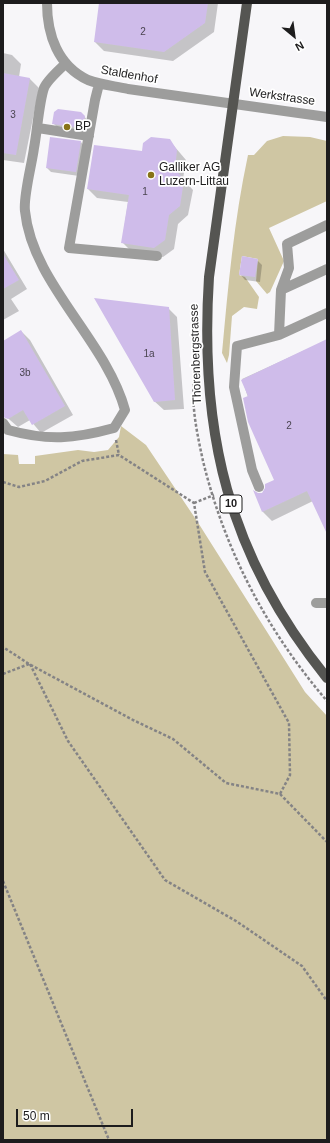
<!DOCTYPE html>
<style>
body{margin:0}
#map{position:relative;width:330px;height:1143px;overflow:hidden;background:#f7f6f9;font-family:Arial,sans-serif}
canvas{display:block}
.frame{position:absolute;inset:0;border:4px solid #1d1c1d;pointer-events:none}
.north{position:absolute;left:274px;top:16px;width:40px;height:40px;-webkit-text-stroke:3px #fff;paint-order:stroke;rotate:151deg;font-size:11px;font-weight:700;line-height:16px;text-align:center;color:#1d1c1d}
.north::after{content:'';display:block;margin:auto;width:14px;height:18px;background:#1d1c1d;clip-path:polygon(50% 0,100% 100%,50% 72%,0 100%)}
.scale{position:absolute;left:16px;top:1109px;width:117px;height:18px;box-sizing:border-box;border:2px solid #1d1c1d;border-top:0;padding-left:5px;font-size:12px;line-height:14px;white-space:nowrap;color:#1d1c1d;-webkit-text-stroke:3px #fff;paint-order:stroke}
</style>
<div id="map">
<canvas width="330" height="1143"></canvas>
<div class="frame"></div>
<div class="north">N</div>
<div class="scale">50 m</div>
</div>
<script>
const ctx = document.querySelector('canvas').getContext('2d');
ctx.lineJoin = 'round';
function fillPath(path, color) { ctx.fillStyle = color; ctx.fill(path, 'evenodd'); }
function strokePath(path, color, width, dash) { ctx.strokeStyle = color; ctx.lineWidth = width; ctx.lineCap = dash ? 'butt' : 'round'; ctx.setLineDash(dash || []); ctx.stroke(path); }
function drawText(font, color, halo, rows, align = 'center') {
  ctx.font = font + ' Arial,sans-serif'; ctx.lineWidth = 3.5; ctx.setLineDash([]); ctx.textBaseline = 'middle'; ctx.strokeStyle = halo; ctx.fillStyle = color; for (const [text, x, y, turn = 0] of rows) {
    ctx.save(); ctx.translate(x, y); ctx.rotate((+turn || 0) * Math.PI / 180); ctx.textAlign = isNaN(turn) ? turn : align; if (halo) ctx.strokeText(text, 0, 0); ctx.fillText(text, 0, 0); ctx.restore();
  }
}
const green = new Path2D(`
 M283,136L310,137L327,141V201L269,228L284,261L270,292L267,294L256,281L258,259L242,256L239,275L245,277L259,297L257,309L244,307L232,316L229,355L227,363L222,353C228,287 234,220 248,155H254L267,141Z
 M121,426L146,445L197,521L305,692L327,716V1140H3V454L18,455L19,464H35V456L78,450L94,452L108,450L119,437Z`);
const shadow = new Path2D(`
 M100,3H218L214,32L173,61L104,51L95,42Z
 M3,53L12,55L21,64L19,77L30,79L39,88L24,163L3,160Z
 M84,116L87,120L85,130L56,126L53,123Z
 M169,140L186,160L183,179L193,190L188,215L178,224L174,249L163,257L131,251L122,242L128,202L97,198L88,189L143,153Z
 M81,142L84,146L79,176L51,172L47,168Z
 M3,249L27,289L11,299L19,311L3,320Z
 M257,260L262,265L260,282L245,280L240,274Z
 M168,308L177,317L184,409L164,410L154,401Z
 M21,331L30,340L73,415L41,433L30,420L18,427L3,414V342Z
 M327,340V532L313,501L272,521L263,512L255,493L262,494L275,481L242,379Z`);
const building = new Path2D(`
 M99,3H208L205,23L164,52L94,42Z
 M3,73L30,78L16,155L3,153Z
 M58,109L81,112L85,116L83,128L52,124L54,112Z
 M50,137L81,141L76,172L46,168Z
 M151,137L170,139L177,150L175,169L184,180L180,206L169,215L165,240L154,248L121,243L129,195L87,189L94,145L142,151L143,143Z
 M3,254L19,280L3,289Z
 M242,256L258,259L255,277L239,275Z
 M94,298L169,307L175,400L154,402Z
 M21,330L65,406L32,425L23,410L8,419L3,417V341Z
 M327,339V534L307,491L262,512L253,490L258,493H262L265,488V484L274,480L248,422L243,398L248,396L241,380Z`);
const path = new Path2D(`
 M195,374C190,402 197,433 203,461C225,551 267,631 327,701
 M116,440L119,455
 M3,482L19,487L45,481L82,461L119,455L194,503L205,572L289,723L290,775L280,794L226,783L173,739L133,720L29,664L3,647
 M194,503L214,495
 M30,664L68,741L165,880L236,921L302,966L327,1001
 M3,674L29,664
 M280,794L327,842
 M3,881L109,1140`);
const minor = new Path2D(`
 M47,3C47,35 58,66 88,80C101,85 115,86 128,89L327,117
 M99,84L95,100L69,248L157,256
 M38,128L89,136
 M327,225L287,244L289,268L281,290L279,335L327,313
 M281,290L327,269
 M3,423L8,430C48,441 74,439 114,428L125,410C106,340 32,283 25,211C23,197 32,164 34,148C37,133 39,102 44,88C47,80 59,70 66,63
 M259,487L252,470L234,387L237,346L279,335
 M316,603H327`);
const major = new Path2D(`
 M247,3L209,277C199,431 228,556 327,678`);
const markers = [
 [67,127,4,"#877316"],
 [151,175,4,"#877316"]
];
const numberNames = [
 ["2",143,32],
 ["3",13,115],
 ["1",145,192],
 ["1a",149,354],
 ["3b",25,373],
 ["2",289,426]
];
const shields = [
 [231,504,22]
];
const shieldNames = [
 ["10",231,504]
];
const streetNames = [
 ["Staldenhof",129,75,10],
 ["Werkstrasse",282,97,8],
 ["Thorenbergstrasse",196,354,-92]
];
const poiNames = [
 ["BP",75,127],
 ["Galliker AG",159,168],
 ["Luzern-Littau",159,182]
];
fillPath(green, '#cfc6a3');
fillPath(shadow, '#0003');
fillPath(building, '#cfbcea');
strokePath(path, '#848385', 2.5, [3, 2]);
strokePath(minor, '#9d9d9c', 10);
strokePath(major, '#555552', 10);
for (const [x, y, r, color] of markers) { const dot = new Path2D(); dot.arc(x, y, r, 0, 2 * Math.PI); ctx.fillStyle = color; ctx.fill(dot); strokePath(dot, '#fff', 1.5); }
drawText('10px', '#4a4450', null, numberNames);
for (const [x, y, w] of shields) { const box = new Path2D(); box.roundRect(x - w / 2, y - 9, w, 18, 3); ctx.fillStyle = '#fff'; ctx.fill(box); strokePath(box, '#1d1c1d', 1); }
drawText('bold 11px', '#1d1c1d', null, shieldNames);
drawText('12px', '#1d1c1d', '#fff', streetNames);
drawText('12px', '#1d1c1d', '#fff', poiNames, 'left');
</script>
